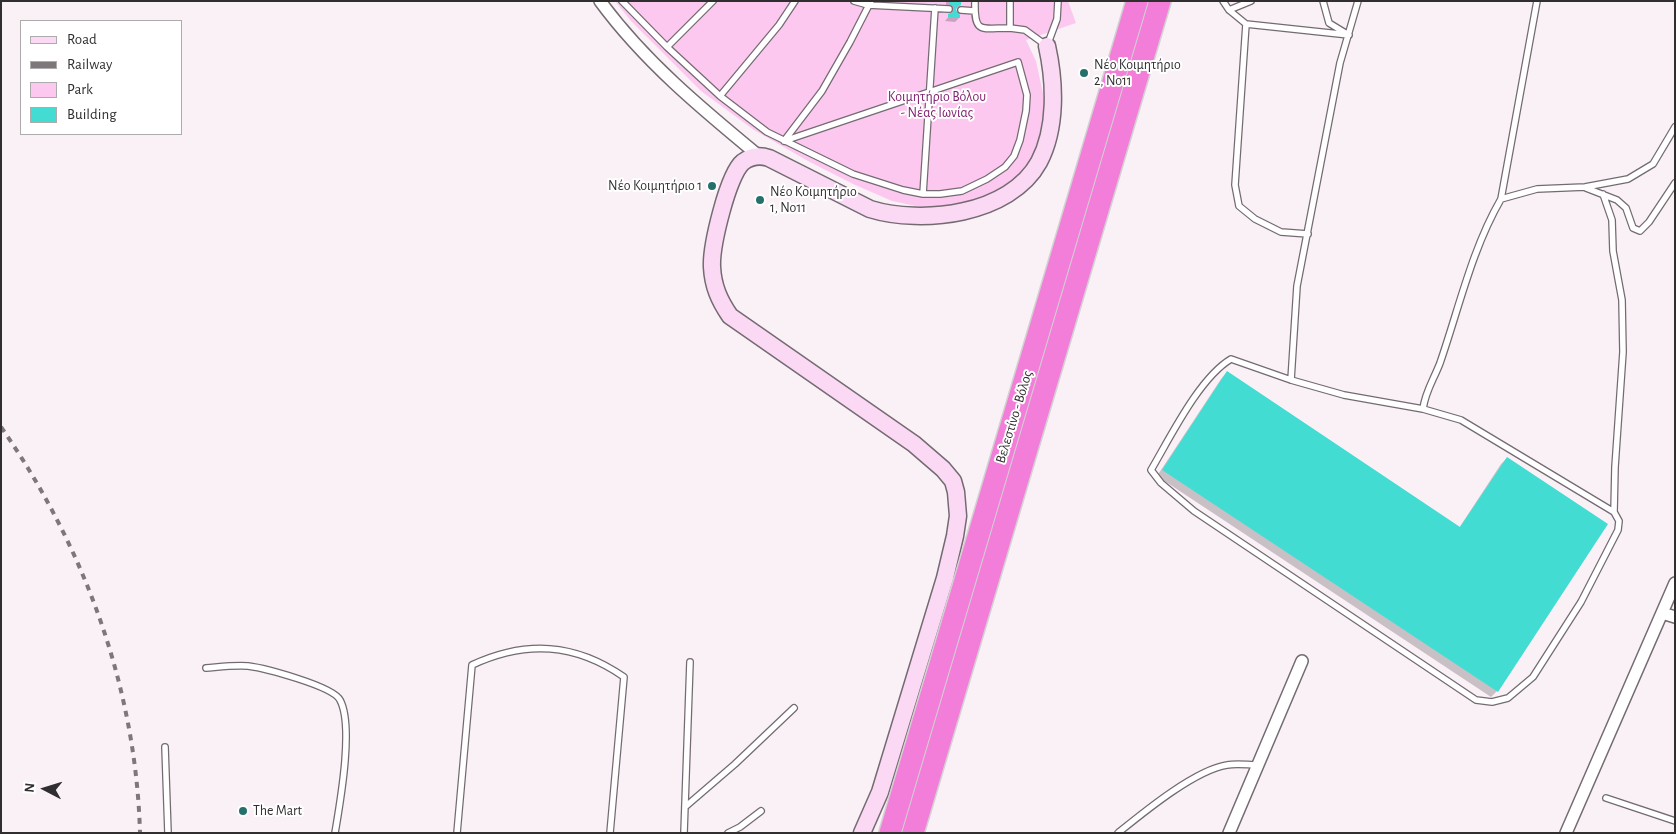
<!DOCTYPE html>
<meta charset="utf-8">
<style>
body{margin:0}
#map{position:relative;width:1676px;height:834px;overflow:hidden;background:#faf1f7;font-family:"Alegreya Sans",sans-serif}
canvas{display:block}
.frame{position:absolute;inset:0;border:2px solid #312e30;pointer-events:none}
.legend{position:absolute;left:20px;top:20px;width:162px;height:115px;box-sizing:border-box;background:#fff;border:1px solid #adabac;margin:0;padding:6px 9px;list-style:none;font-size:15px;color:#312e30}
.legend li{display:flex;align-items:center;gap:10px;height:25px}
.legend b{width:25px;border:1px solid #adabac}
.north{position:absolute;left:20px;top:764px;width:50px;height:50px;-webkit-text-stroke:4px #fff;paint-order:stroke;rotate:275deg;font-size:14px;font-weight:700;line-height:20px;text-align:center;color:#312e30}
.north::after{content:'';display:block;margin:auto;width:18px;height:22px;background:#312e30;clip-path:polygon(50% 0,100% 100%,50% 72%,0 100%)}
</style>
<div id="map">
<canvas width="1676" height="834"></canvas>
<div class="frame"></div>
<ul class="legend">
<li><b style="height:6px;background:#fbd8f4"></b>Road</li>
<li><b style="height:6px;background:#7d777b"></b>Railway</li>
<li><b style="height:14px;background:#fdc8ef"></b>Park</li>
<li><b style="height:14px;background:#43dcd3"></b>Building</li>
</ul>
<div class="north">N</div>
</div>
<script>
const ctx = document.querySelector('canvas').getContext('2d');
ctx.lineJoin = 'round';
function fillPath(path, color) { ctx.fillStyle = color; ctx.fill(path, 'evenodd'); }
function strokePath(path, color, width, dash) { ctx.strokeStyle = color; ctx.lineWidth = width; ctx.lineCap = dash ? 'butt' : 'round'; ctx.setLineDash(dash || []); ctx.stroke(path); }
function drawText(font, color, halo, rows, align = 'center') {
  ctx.font = font + ' "Alegreya Sans",sans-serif'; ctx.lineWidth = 4; ctx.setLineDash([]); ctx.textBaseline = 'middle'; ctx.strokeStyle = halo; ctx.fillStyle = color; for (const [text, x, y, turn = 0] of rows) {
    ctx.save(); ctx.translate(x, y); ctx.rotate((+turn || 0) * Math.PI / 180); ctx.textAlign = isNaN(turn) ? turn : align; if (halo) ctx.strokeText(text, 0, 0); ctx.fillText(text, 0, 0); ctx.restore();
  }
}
const green = new Path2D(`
 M615,1H1068L1076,23L1026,40L1036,61L1044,98L1045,120L1040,142L1029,166L1005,187L978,200L952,209L925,208L892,201L853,184L808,161L754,130L701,91L631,21Z`);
const shadow = new Path2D(`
 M946,1H960V5L955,9L959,18L955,22L945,21L950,15L949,10L946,8Z
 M1227,372L1459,528L1501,464L1507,458L1607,524L1497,691L1491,697L1157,476L1221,379Z`);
const building = new Path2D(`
 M949,1H961V5L957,7L956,10L960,15V18L948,17V14L952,13L954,10L953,6L949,4Z
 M1227,371L1460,527L1507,457L1608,524L1498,692L1162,470Z`);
const lane = new Path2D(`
 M622,1L667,47L720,96L767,132L853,174L903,190L923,194H940L962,191L987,179L1005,167L1014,156L1020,140L1026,111L1027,95L1018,62L784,141
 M854,1L868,5L949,9
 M975,1C974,35 981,28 1010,28V1
 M1223,1L1229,10L1246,24L1349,35
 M1323,1L1329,23L1347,34
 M961,10L975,11
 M1229,10L1251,1
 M1246,24L1235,185L1239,206L1255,219L1281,232L1308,234
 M1010,28L1025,30L1047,46L1057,19L1058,1
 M667,47L713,1
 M720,96L779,25L795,1
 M784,141L822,91L850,42L871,1
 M1586,188L1617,200L1626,208L1633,228L1640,231L1649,222L1675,183
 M923,194L935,8
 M1603,194L1612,220L1613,251L1622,300L1623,352L1615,467L1614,512
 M1501,199L1537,1
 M1231,359L1291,380L1344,395L1423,409L1461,420L1614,512L1619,521L1618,530L1581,602L1533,677L1508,698L1492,702L1476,700L1194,511L1161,483L1151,470C1170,438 1199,378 1231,359Z
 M1291,380L1297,286L1340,63L1358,1
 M1423,409C1425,392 1434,379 1440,363C1459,308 1472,249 1501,199L1537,189L1585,187L1628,179L1653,164L1675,127
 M206,668C219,667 234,665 248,666C264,668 333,686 340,700C354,726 340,803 335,833
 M165,747L168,833
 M1606,798L1675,821
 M685,807L735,764L794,708
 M457,833L472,665C526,640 575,643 624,677L610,833
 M684,833L690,662
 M728,833L740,827L761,811
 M1118,833C1144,812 1195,770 1227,765C1237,763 1248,765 1258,765`);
const street = new Path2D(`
 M600,1C644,61 702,109 759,156
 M1662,613L1675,617
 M1229,833L1302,661
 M1566,833L1675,583`);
const secondary = new Path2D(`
 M862,833L880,792L945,578L955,536L958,516L956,492L953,481L943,469L914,444L730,316C719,300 713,286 712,267C711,246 728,174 743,162C751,156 760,155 769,158L870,209C922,225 1010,215 1039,162C1057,128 1055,82 1047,46`);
const highway = new Path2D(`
 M890,833L1137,1
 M913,833L1160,1`);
const rail = new Path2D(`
 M1,427C84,546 136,687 140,833`);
const markers = [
 [1084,73,5,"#26706b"],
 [712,186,5,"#26706b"],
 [760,200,5,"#26706b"],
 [243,811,5,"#26706b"]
];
const poiNames = [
 ["Νέο Κοιμητήριο",1094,65],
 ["2, Νο11",1094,81],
 ["Νέο Κοιμητήριο 1",702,186,"right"],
 ["Νέο Κοιμητήριο",770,192],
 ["1, Νο11",770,208],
 ["The Mart",253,811]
];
const parkNames = [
 ["Κοιμητήριο Βόλου",937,97],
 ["- Νέας Ιωνίας",937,113]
];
const streetNames = [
 ["Βελεστίνο - Βόλος",1014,417,-73]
];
fillPath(green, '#fdc8ef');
fillPath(shadow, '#0003');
fillPath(building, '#43dcd3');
strokePath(lane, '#736b71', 8);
strokePath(street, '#736b71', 14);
strokePath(secondary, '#736b71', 19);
strokePath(highway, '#d2d1d1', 24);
strokePath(lane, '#fff', 5.5);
strokePath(street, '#fff', 11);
strokePath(secondary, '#fbd8f4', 16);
strokePath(highway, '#f27ed9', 21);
strokePath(rail, '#7d777b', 4, [6, 6]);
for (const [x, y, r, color] of markers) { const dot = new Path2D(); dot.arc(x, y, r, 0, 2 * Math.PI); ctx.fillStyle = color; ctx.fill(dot); strokePath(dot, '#fff', 2); }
drawText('14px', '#312e30', '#fff', poiNames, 'left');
drawText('14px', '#812371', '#fff', parkNames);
drawText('14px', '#312e30', '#fff', streetNames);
</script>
